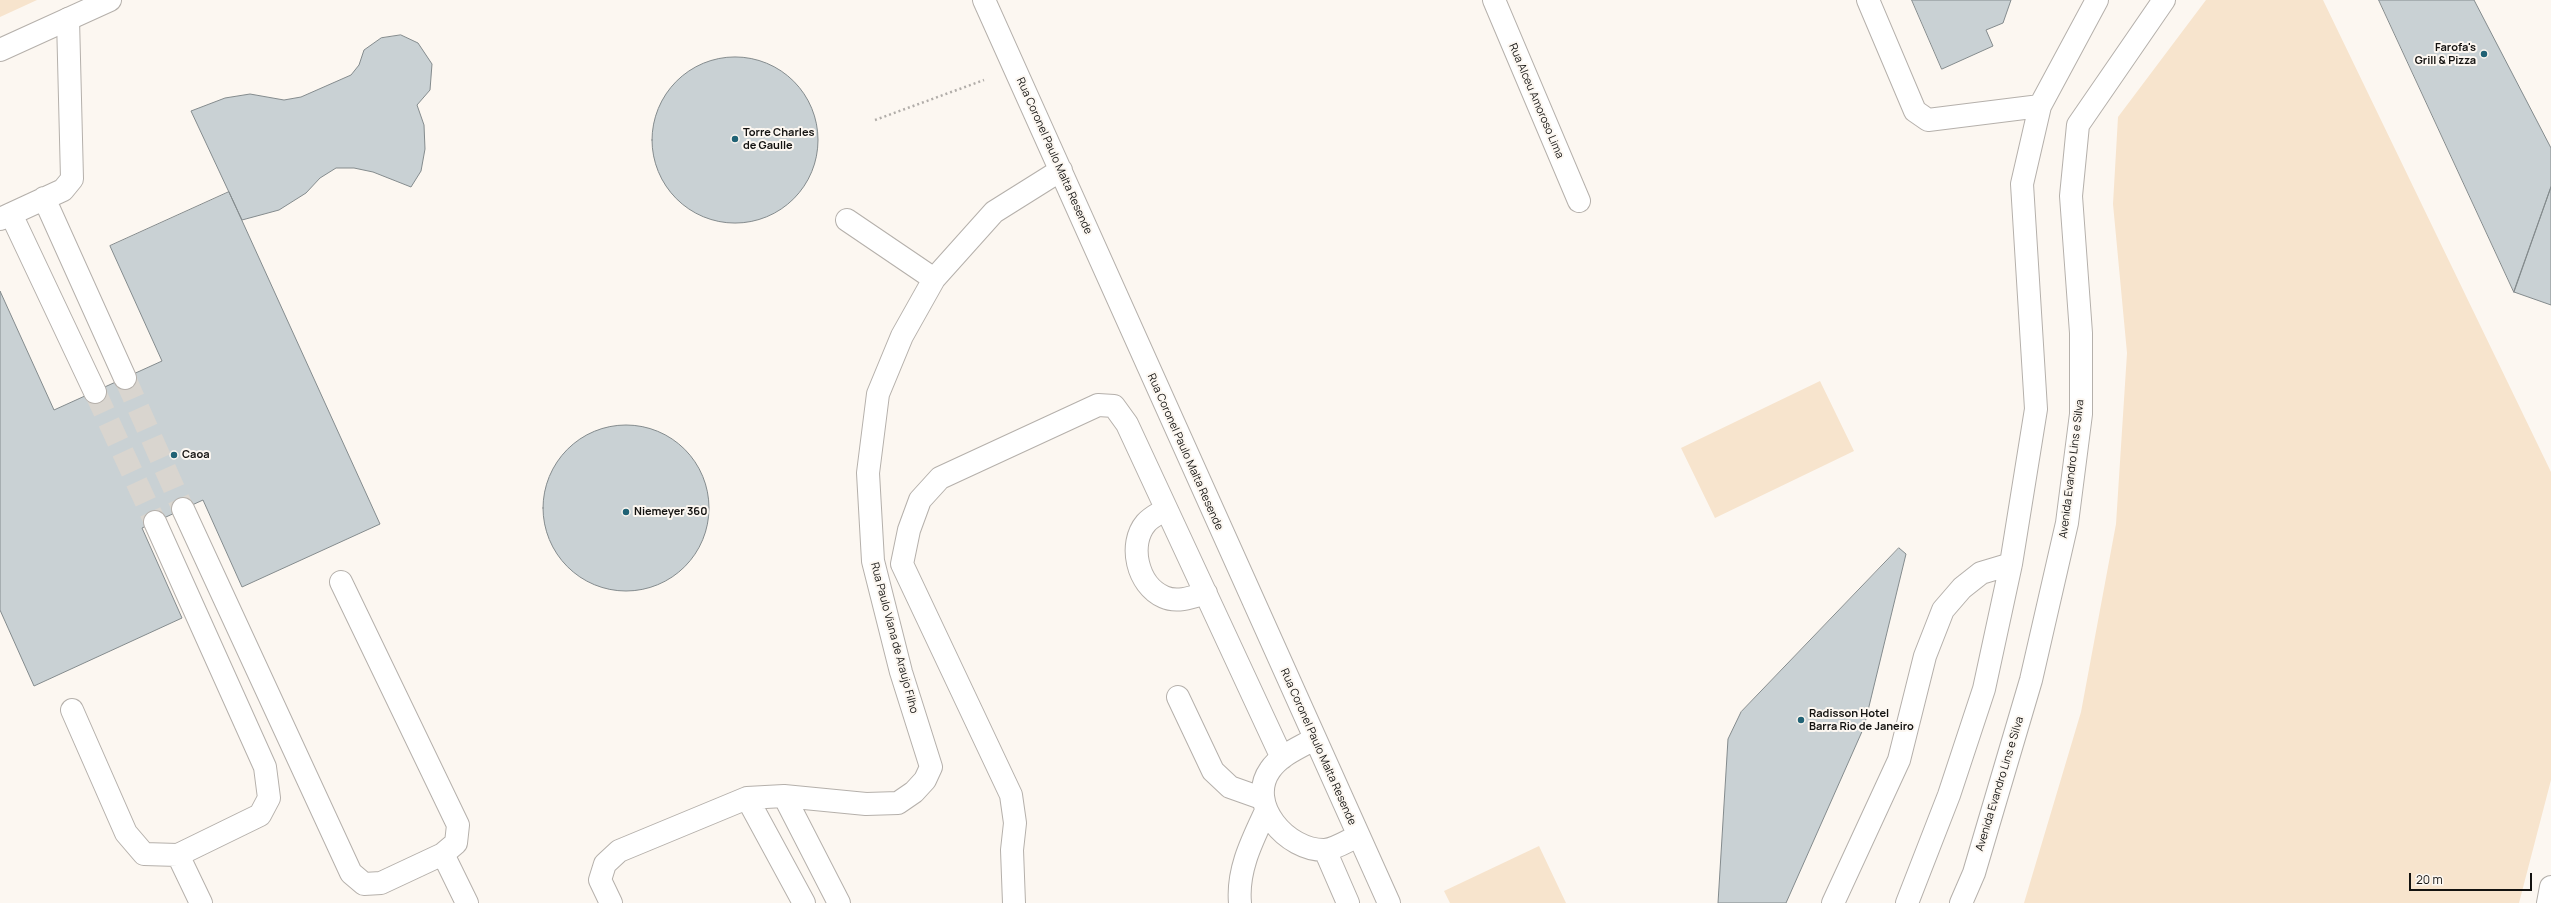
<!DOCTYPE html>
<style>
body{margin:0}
#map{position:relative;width:2551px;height:903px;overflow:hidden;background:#fcf7f1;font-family:Manrope,sans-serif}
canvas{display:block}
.scale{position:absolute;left:2409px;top:873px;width:123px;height:18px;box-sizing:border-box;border:2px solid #131210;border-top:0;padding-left:5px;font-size:12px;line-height:14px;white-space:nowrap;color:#131210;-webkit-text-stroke:3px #fcf7f1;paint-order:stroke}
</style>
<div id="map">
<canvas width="2551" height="903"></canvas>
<div class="scale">20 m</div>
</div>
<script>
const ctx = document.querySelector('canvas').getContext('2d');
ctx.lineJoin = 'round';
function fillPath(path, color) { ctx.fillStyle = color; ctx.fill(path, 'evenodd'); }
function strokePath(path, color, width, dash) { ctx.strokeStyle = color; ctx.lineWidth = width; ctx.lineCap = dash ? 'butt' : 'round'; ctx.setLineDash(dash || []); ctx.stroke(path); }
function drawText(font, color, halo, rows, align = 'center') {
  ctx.font = font + ' Manrope,sans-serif'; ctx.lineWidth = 4; ctx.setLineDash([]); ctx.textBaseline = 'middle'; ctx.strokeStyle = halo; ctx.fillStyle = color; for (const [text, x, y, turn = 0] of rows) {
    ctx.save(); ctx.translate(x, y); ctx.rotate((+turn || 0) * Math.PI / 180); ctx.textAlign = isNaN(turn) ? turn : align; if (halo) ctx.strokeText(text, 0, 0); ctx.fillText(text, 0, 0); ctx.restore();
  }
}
const green = new Path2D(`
 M0,0H37L0,17Z
 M2206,0H2323L2551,472V780L2519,903H2024L2081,712L2116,524L2127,353L2113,204L2118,117Z
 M1820,381L1854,451L1715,518L1681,448Z
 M1539,846L1566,903H1450L1444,891Z`);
const building = new Path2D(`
 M1912,0H2011L2003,23L1986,30L1993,46L1942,69Z
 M2379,0H2474L2551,148V187L2514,292Z
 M401,35L418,43L432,64L430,90L417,105L424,125L425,149L421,171L411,187L373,172L354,168H336L320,178L306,193L279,210L242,220L191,111L225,98L250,94L284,100L301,97L351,75L359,65L364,50L381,38Z
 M652 140a83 83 0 1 1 166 0a83 83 0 1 1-166 0Z
 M2551,187V305L2514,292Z
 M229,192L380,524L242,587L203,500L142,528L182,618L34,686L0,610V291L54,410L162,361L110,246Z
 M543 508a83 83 0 1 1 166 0a83 83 0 1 1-166 0Z
 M1899,548L1906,554L1864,727L1786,903H1718L1728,739L1741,712Z`);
const minorTunnel = new Path2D(`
 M125,378L183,509
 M95,392L155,522`);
const path = new Path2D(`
 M875,120L984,80`);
const minor = new Path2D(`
 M984,0L1389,903
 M1494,0L1579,201
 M1868,0L1915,111L1928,120L2040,106
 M44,198L125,378
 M11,214L95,392
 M0,219L63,190L72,179L68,19
 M847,220L934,279
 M183,509L351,873L364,884L381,883L443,854L456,843L458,825L341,582
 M1166,509C1160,513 1151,517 1146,523C1128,544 1137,585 1164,597C1177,603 1193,597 1206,593
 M1178,697L1213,771L1230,787L1261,798
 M72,710L126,833L144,854L178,855L260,815L269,798L265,767L155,522
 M1314,739C1299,748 1280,755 1270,770C1246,804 1287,851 1325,850C1335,849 1349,840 1358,836
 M784,796L839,903
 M747,798L804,903
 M1325,850L1348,903
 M443,854L467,903
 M178,855L201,903
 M611,903L600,880L605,864L619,851L747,798L784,796L866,804L898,803L914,792L925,780L931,767L901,672L873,561L868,473L878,394L902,336L934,279L994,212L1061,170
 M1014,903L1012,850L1015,823L1011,795L902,564L909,530L920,500L940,478L1098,405L1114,406L1127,424L1282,758
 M1240,903C1237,870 1252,841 1266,811
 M1833,903L1899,760L1925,656L1943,610L1962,588L1981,573L2011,564
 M1907,903L1949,795L1984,689L2011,564L2036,409L2022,184L2040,106L2097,0
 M1961,903L1974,873L2031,680L2067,523L2081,414V333L2071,196L2078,125L2164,0
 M2548,903L2551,887`);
const major = new Path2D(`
 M0,50L110,0`);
const markers = [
 [2484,54,4,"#206275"],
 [735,139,4,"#206275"],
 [174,455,4,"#206275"],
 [626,512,4,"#206275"],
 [1801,720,4,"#206275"]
];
const poiNames = [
 ["Farofa's",2476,48,"right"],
 ["Grill & Pizza",2476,61,"right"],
 ["Torre Charles",743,133],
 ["de Gaulle",743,146],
 ["Caoa",182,455],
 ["Niemeyer 360",634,512],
 ["Radisson Hotel",1809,714],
 ["Barra Rio de Janeiro",1809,727]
];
const streetNames = [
 ["Rua Alceu Amoroso Lima",1536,101,67],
 ["Rua Coronel Paulo Malta Resende",1054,156,66],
 ["Rua Coronel Paulo Malta Resende",1185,452,66],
 ["Avenida Evandro Lins e Silva",2072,469,-83],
 ["Rua Paulo Viana de Araujo Filho",894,638,75],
 ["Rua Coronel Paulo Malta Resende",1318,747,66],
 ["Avenida Evandro Lins e Silva",2000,784,-73]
];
fillPath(green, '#f7e4cd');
fillPath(building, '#c9d1d4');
strokePath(building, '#848b8d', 1);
strokePath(minorTunnel, '#d9d5cf', 22, [22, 11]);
strokePath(minor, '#b5b0ab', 24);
strokePath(major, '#b5b0ab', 24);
strokePath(path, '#b1ada9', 2.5, [2, 3]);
strokePath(minor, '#fff', 22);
strokePath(major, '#fff', 22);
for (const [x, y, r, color] of markers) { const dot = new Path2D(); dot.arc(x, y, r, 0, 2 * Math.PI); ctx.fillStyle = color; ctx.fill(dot); strokePath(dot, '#fcf7f1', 1.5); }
drawText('bold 11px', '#131210', '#fcf7f1', poiNames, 'left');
drawText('11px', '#131210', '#fcf7f1', streetNames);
</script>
